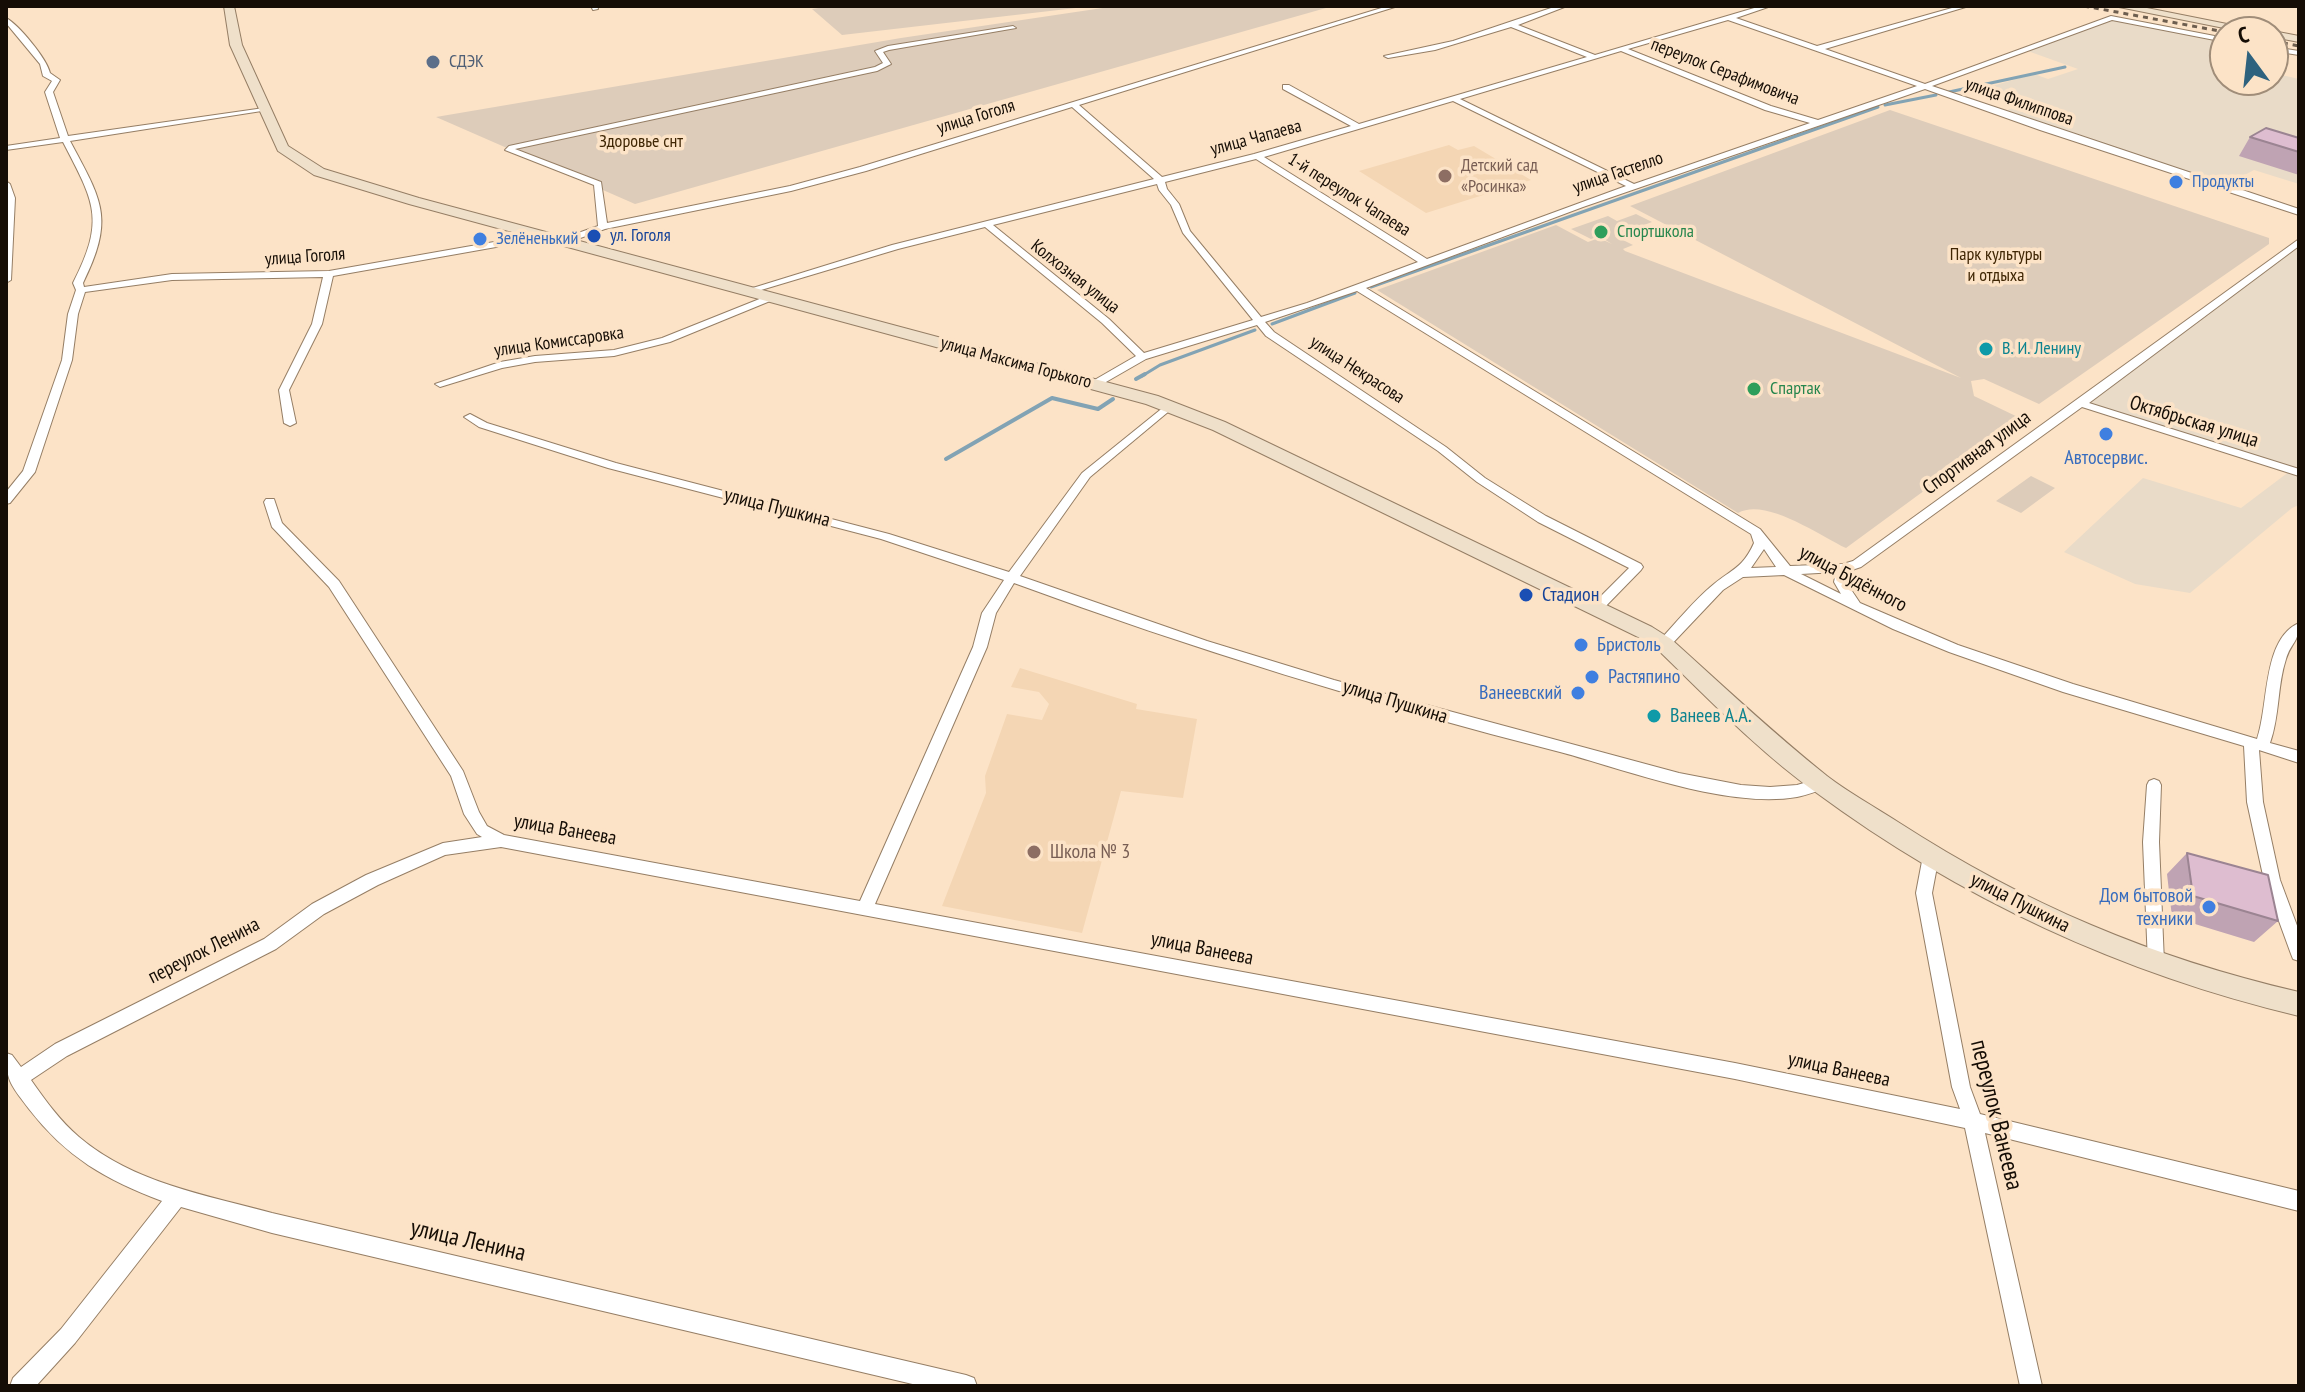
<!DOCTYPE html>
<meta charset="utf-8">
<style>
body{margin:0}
#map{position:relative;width:2305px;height:1392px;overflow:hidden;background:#fce3c7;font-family:"PT Sans Narrow",sans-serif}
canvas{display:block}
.frame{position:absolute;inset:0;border:8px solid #150d05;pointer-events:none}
.north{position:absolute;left:2209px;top:16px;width:80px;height:80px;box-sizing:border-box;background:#fce3c7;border:2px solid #a08d79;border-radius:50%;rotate:345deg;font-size:22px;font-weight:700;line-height:32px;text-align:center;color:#150d05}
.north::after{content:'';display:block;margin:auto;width:28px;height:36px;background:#2e627e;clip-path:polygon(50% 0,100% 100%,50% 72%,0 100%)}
</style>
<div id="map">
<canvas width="2305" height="1392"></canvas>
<div class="frame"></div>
<div class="north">С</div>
</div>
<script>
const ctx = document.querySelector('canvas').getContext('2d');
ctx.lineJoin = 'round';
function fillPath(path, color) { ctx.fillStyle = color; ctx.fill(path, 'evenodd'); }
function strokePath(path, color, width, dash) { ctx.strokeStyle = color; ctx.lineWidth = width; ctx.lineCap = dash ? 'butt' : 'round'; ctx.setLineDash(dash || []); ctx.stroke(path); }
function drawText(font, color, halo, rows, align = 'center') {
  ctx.font = font + ' "PT Sans Narrow",sans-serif'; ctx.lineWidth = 7; ctx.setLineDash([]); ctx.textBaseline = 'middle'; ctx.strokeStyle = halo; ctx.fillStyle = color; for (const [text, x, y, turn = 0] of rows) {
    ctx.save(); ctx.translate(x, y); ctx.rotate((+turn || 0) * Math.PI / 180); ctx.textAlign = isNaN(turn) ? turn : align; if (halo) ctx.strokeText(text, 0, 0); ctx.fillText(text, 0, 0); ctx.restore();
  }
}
const built = new Path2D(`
 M1449,145L1458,150L1474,146L1531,180L1426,213L1359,171Z
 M1020,668L1137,704L1136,709L1197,719L1183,798L1121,791L1082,933L942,906L986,793L985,776L1007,714L1042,720L1049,704L1039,692L1011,687Z`);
const industrial = new Path2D(`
 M2111,18L2225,40V80H2273V73L2299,79V184L2254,170L2222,187L2001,113L2028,101L1989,87L2034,74L2048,79L2078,69L2025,50Z
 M2299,242V505L2292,508L2190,593L2135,584L2064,552L2143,478L2241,508L2290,471L2079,403Z`);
const green = new Path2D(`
 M832,6H1093L842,35L812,9Z
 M1116,6H1333L635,204L436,117L901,38Z
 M1890,110L2269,238V244L2039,404L1984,379L1971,381L1974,396L2022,419L1846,548C1819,535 1765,497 1738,513L1377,290L1556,225L1588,242L1599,238L1612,244L1599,236L1591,239L1571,229L1608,216L1617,221L1636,214L1652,222L1615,236L1633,245L1623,249L1625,251L1961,378L1630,206Z
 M2031,476L2055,488L2021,513L1996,501Z`);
const streamFar1 = new Path2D(`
 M1949,92L2065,67
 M1885,105L1936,95
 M1371,287L1878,107
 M1272,324L1355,293
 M1142,376L1160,365L1255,330`);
const stream = new Path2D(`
 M1136,379L1145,374
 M946,459L1052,398L1098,409L1113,399`);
const street = new Path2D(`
 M591,6H597L598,9L593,10Z
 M1388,6H1398L1079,105L1162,177L1254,154L1351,126L1283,89V85H1289L1359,124L1587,57L1511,27L1435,50L1388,58L1384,56L1453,41L1557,6H1567L1518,25L1595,55L1761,6H1771L1736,18L1817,46L1959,6H1969L1825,49L1925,84L2111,16L2225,38V42L2112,20L1932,86L2299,209V215L2040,130L1925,89L1583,207L1366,288L1760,529L1790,566L1843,564L1853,561L2299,239V246L2089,403L2299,469V476L2082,407L1861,567L1849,571L1846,582L1860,603L1958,645L2073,684L2257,739C2269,706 2262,639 2299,623C2299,643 2291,642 2286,659C2277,686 2280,715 2270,743L2299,751V763L2259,750L2263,802L2280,880L2299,931V961L2293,959L2291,954L2264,880L2247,802L2244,746L2063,692L1949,652L1893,629L1784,575L1743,577L1723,590L1669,647H1659L1657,644L1659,641C1677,622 1694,600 1714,584C1732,569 1743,568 1754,543L1751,534L1357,291L1265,322L1274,332L1446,447L1485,478L1546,516L1641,564L1643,567L1641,570L1601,611L1596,612L1589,608L1629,568L1538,522L1477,482L1438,451L1266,336L1257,325L1146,359L1099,386H1091V382L1136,356L1102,323L985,227L898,249L751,293L743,291L892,245L1154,179L1072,107L866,171L791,191L605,229L564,244L561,243V239L598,226L594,185L505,150L509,146L875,67L883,63L875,51L888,46L1013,26L1016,28L889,50L883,52L891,64L877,71L515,149L601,182L607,223L790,186L860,167ZM1728,20L1917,86L1818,120L1771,106L1628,49ZM1621,51L1765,110L1810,123L1634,184L1460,99ZM1453,101L1626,186L1427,259L1264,157ZM1256,159L1418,262L1307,303L1261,317L1190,231L1179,204L1167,189L1165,182ZM1157,184L1159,190L1171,205L1183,233L1253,320L1144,353L1109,319L993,225ZM1764,549L1776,567L1751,568ZM1836,572L1834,582L1841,594L1801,574Z
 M6,18C19,25 47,59 50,73L60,80L53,92L68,136L264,108L268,110L70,141C102,201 115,218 83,283L84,287L172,274L329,271L494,242L528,229L533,232L496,247L333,276L322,324L289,390L296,423L290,426L284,423L279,390L312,324L323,277L172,280L85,292L78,314L72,360L35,472L10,503L6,504V492L23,471L62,360L68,314L76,290L73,283C106,219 94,202 63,142L6,150V146L60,138L45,92L52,81L43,76L40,64L6,23Z
 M2273,47L2299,51V55L2273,51Z
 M6,181L10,184L15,198L11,280L6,283Z
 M772,294L775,295V299L670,342L614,356L535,362L502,368L440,387L435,384L500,362L535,356L614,350L662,338Z
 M1170,402L1174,403V407L1090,477L1020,576L1207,641L1334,680L1679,773L1741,785L1770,787L1797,785L1821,778L1826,780L1828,784L1826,788C1817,791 1807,795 1797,797C1728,809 1627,770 1560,752C1375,705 1193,649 1014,583L996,613L987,647L875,904L1735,1063L1960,1109L1952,1087L1916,893L1923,856L1925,852L1931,850L1937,852L1939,856L1932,893L1970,1087L1980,1114L2299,1191V1211L1985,1133L2042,1386H2020L1965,1128L1735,1079L501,847L445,855L378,885L324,914L276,949L67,1056L31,1080C45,1100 60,1121 79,1137C133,1183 206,1195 272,1213L966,1375L974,1378L977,1386H921L272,1233L181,1207L75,1343L36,1386H10L13,1378L61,1329L162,1201C106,1180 66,1157 29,1109C12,1086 6,1082 6,1053L12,1055L21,1067L55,1044L264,939L312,904L366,875L443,843L482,837L477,834L464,814L451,776L329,587L272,527L264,502L266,499H274L282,523L339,581L463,771L479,812L487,826L504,835L860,901L973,647L982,613L1004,580L881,539L608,468L479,427L464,417L470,414L487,423L616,463L889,534L1009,572L1082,473Z
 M2154,779L2159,781L2161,785L2159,842L2164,963L2162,968L2156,970L2150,968L2148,963L2143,842L2147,785L2149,781Z`);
const secondary = new Path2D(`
 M224,6H234L242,45L288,146L324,169L419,198L1158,396L1225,422L1652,627L1671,639C1722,685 1773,733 1827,776C1849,793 1875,807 1898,822C2025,904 2152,958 2299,992V1016C2123,974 1960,899 1814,791C1757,750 1707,697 1657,649L1638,637L1213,430L1146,404L409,204L314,175L278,151L230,45Z
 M2114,6H2137L2267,32H2244Z
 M2273,31L2299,36V42L2273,37V32H2269Z`);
const rail = new Path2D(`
 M2084,6L2225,32
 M2273,41L2299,46`);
const wall = new Path2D(`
 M2250,137L2299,138V175L2239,156Z
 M2187,853L2278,921L2254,942L2172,917L2167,874Z`);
const building = new Path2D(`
 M2266,128L2299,138V152L2250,137Z
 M2187,853L2268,875L2278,921L2193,896Z`);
const markers = [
 [433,62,8,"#5c6f8a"],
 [1445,176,8,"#8d6e63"],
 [2176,182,8,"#3f7fe0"],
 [1601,232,8,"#2e9e5b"],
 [594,236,8,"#1a4fb4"],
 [480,239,8,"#3f7fe0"],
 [1986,349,8,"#0f9aa8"],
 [1754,389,8,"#2e9e5b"],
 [2106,434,8,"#3f7fe0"],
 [1526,595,8,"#1a4fb4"],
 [1581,645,8,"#3f7fe0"],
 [1592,677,8,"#3f7fe0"],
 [1578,693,8,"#3f7fe0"],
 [1654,716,8,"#0f9aa8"],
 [1034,852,8,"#8d6e63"],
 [2209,907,8,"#3f7fe0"]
];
const farServicenames = [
 ["СДЭК",449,62]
];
const farStreetnames = [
 ["переулок Серафимовича",1725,72,21],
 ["улица Филиппова",2019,102,19],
 ["улица Гоголя",976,117,-17],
 ["улица Чапаева",1256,138,-15],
 ["улица Гастелло",1618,173,-19],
 ["1-й переулок Чапаева",1349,195,32],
 ["улица Гоголя",305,257,-4],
 ["Колхозная улица",1075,277,38],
 ["улица Комиссаровка",559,342,-8],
 ["улица Максима Горького",1016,363,15],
 ["улица Некрасова",1357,370,33]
];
const farParknames = [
 ["Здоровье снт",641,142],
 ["Парк культуры",1996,255],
 ["и отдыха",1996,276]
];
const farEducationnames = [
 ["Детский сад",1461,166],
 ["«Росинка»",1461,187]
];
const farShopnames = [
 ["Продукты",2192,182],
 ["Зелёненький",496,239]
];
const farLeisurenames = [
 ["Спортшкола",1617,232],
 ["Спартак",1770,389]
];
const farTransitnames = [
 ["ул. Гоголя",610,236]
];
const farCulturenames = [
 ["В. И. Ленину",2002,349]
];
const streetNames = [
 ["Октябрьская улица",2194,422,17],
 ["Спортивная улица",1977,453,-36],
 ["улица Пушкина",777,508,14],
 ["улица Будённого",1853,579,28],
 ["улица Пушкина",1395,702,17],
 ["улица Ванеева",565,830,10],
 ["улица Пушкина",2020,903,27],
 ["улица Ванеева",1202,949,11],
 ["переулок Ленина",204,951,-27],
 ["улица Ванеева",1839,1070,12]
];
const shopNames = [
 ["Автосервис.",2106,458,"center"],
 ["Бристоль",1597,645],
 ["Растяпино",1608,677],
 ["Ванеевский",1562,693,"right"],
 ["Дом бытовой",2193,896,"right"],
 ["техники",2193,919,"right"]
];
const transitNames = [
 ["Стадион",1542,595]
];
const cultureNames = [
 ["Ванеев А.А.",1670,716]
];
const educationNames = [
 ["Школа № 3",1050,852]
];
const nearStreetnames = [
 ["переулок Ванеева",1996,1115,76],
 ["улица Ленина",468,1241,13]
];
fillPath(built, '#f4d6b4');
fillPath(industrial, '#e9dbc8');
fillPath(green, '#ddccba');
strokePath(streamFar1, '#82a3b4', 3);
strokePath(stream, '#82a3b4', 4);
strokePath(street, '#957e65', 2);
strokePath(secondary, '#957e65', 2);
fillPath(street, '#fff');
fillPath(secondary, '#efe0ca');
strokePath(rail, '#6d5e4f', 3, [5, 5]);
fillPath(wall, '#bfa3b3');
fillPath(building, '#debdd0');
strokePath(building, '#9b8492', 2);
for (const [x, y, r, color] of markers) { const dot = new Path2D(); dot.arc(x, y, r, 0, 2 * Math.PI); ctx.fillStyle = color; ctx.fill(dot); strokePath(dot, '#fce3c7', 3); }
drawText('18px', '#4e5e75', '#fce3c7', farServicenames, 'left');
drawText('18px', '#150d05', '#fce3c7', farStreetnames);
drawText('18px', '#3f2604', '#fce3c7', farParknames);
drawText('18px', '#785e54', '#fce3c7', farEducationnames, 'left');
drawText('18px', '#366cbe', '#fce3c7', farShopnames, 'left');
drawText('18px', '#27864d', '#fce3c7', farLeisurenames, 'left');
drawText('18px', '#164399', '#fce3c7', farTransitnames, 'left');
drawText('18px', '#0d838f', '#fce3c7', farCulturenames, 'left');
drawText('20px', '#150d05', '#fce3c7', streetNames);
drawText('20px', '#366cbe', '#fce3c7', shopNames, 'left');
drawText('20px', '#164399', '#fce3c7', transitNames, 'left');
drawText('20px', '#0d838f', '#fce3c7', cultureNames, 'left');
drawText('20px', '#785e54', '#fce3c7', educationNames, 'left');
drawText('24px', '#150d05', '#fce3c7', nearStreetnames);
</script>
